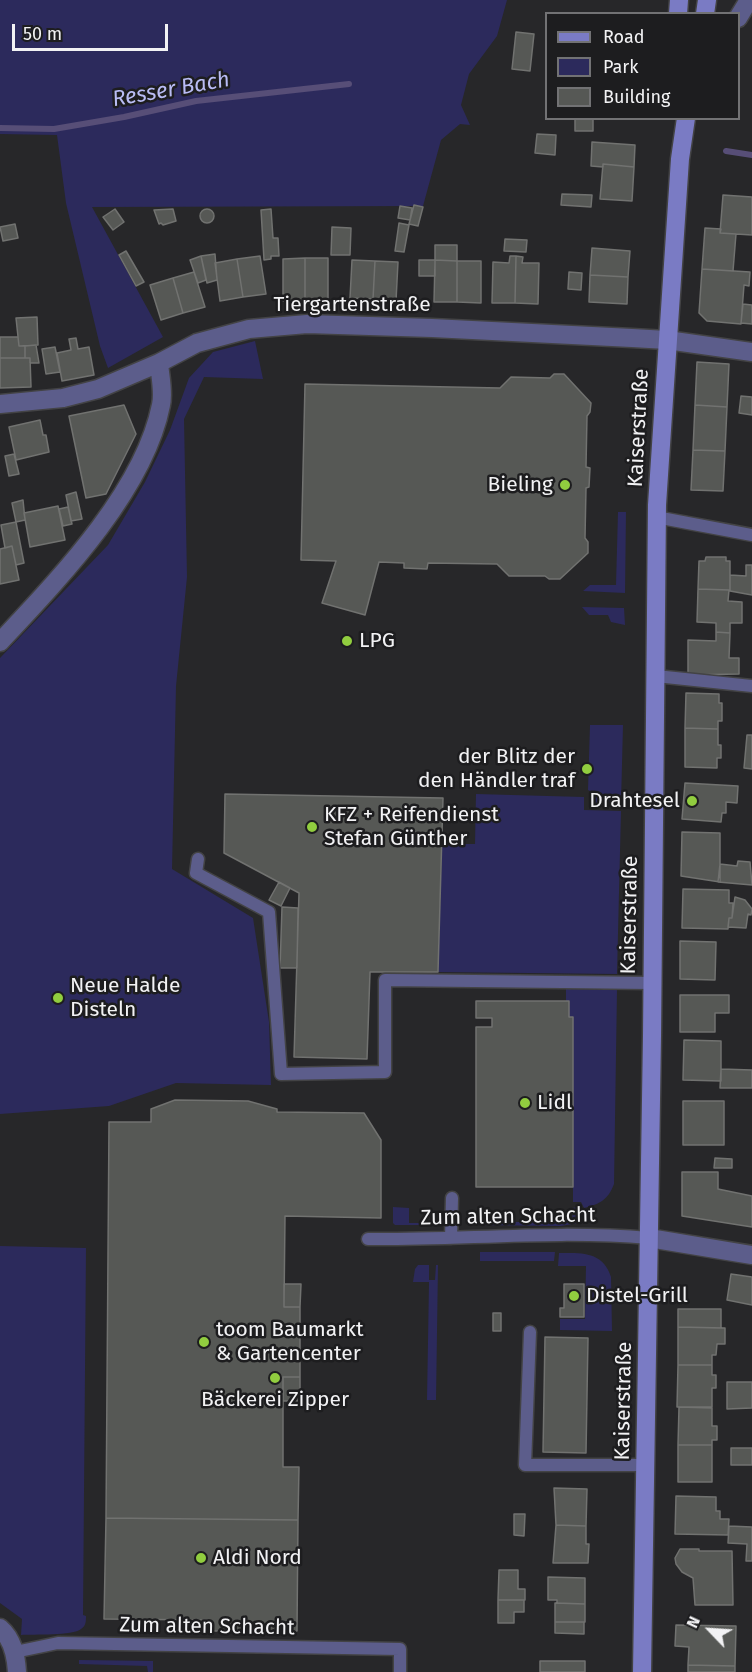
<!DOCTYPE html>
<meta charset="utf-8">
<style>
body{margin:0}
#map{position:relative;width:752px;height:1672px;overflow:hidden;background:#272729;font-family:"Fira Sans",sans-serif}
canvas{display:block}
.legend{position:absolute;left:545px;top:12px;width:195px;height:108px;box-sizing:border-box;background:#1d1d1f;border:2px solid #727274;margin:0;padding:8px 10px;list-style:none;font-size:18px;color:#f2f2f4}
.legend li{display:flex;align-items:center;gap:12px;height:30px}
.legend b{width:30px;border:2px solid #727274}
.north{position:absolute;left:680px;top:1600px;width:60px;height:60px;-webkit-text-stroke:4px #1d1d1f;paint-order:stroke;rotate:295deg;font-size:16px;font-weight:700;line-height:24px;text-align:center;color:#f2f2f4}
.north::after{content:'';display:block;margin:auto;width:21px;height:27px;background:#f2f2f4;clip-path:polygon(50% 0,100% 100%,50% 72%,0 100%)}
.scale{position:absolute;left:12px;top:24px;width:156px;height:27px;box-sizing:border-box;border:3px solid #f2f2f4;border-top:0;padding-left:8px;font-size:18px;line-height:21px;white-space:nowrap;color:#f2f2f4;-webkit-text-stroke:4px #1d1d1f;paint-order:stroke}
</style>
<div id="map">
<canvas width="752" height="1672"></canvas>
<ul class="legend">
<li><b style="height:8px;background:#7a7bc4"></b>Road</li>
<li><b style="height:16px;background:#2c2a5c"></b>Park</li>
<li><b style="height:16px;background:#565855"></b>Building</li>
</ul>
<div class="north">N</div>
<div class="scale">50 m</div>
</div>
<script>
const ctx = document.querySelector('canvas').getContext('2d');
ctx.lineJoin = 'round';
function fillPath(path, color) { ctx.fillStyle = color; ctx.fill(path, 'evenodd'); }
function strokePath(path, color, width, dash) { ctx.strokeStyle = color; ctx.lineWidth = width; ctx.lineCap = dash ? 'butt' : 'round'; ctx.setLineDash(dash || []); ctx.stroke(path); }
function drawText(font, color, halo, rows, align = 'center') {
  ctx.font = font + ' "Fira Sans",sans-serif'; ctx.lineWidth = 5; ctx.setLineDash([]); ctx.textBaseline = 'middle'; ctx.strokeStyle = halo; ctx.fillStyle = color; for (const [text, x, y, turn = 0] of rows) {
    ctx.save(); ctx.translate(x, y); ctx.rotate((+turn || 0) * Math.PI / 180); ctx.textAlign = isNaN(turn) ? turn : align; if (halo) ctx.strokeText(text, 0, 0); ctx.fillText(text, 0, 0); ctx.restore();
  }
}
const green = new Path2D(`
 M0,0H507L497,36L469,74L461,105L470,125L460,124L441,140L423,206L92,207L163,337L108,368L100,346L66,203L57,135L0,134Z
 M255,341L263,379L204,377L184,419L187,577L176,686L172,869L253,918L269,1022L271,1085L176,1083L109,1106L0,1114V658L108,545L145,482L170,430L189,378L213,352Z
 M618,512H626L625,593L583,591L590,585H616Z
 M582,607L624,608L625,625L611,622L608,615H589Z
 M590,725H623L621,803H590V791L588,790Z
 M476,794L584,797V810L621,811L617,974L438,972L442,844H475Z
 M566,989L617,990L614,1184C608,1200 600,1204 584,1208L581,1202H573V1017H569V1001H566Z
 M393,1207L409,1208V1223H442V1225H395L393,1223Z
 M577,1207L582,1218L588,1216L589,1221L561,1226L476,1225V1222H572L573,1208Z
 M0,1246L86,1248L83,1615L86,1616C86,1621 86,1626 81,1629C73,1636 33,1634 21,1635L22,1619L0,1603Z
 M480,1252H555L554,1261H480Z
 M559,1253C581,1253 603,1251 611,1277L612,1331L560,1330V1319H585L586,1266H558Z
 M418,1265H429V1280H435L436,1265H438L436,1400H427L429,1282H413L415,1269Z
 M79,1660L153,1661V1672H148L147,1666L79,1664Z`);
const stream = new Path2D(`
 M0,128L54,129L124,117L196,101L349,84
 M726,151L752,155`);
const building = new Path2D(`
 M516,32L534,34L530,71L512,69Z
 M575,118H593V131H575Z
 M537,134L556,135L555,155L535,153Z
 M592,142L635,145L634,167L603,164V167L591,166Z
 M603,164L634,167L632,201L600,199Z
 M562,194L592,195L591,207L561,205Z
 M723,195L752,197V235L720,233Z
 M414,205L423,207L418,226L409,224Z
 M400,206L412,208L410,220L398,218Z
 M115,209L124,222L113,230L103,217Z
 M173,209L176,221L163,225L161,223L159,224L154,210Z
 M271,209L273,238H278L279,256H271V259L264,260L261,210Z
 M200 216a7 7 0 1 1 14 0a7 7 0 1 1-14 0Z
 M399,223L409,225L404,252L395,251Z
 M15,224L18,238L3,241L0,227Z
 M332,227L351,228L350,255H331Z
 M705,228L721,229L720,233L736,234L733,271L702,269Z
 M505,239L527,240L526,252L504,251Z
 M435,245H457V261L435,260Z
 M592,248L630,251L628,277L590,275Z
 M126,251L144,282L136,286L119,255Z
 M215,254L217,280L207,283L201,256Z
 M201,256L206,280L198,283L190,260Z
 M260,256L266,294L243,297L237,259Z
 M510,256H516L515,303H492L493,262L509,263Z
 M516,256L523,257L522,263H539L538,304L515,303Z
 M305,258V301H283V259Z
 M305,258H328V301H305Z
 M237,259L243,297L220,301L215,263Z
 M352,260L375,261L373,299L350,298Z
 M419,260H435V276H419Z
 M435,260L457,261V302H434Z
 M375,261L398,262L396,301L373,299Z
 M457,261H481V303L457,302Z
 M702,269L750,272L749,286L744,285L741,324L707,321L699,313Z
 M194,272L205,307L183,313L173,278Z
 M569,272L582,273L581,290L568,289Z
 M590,275L628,277L627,304L589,302Z
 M173,278L183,313L161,320L150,285Z
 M743,304L752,305V324L741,323Z
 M37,317L38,345L19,346L16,318Z
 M0,337H18L19,346H25V358H0Z
 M76,338L78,349L89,347L94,375L62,381L57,353L71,350L69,339Z
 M36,345L39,363H30V358H25V346Z
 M55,347L60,372L46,374L42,349Z
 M0,358H30L31,387L0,388Z
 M697,362L729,364L727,407L695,405Z
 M554,374H564L591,403L590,412L587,416L586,467L590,468L589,487L586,488L585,538L588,542V553L560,579H549L545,576H509L497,564L428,563L427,569L404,568V563L379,562L365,615L322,603L336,561L301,560L305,384L500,388L511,377L550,378Z
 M741,396L752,397V415L739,413Z
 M124,405L136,434L106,494L86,498L69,416Z
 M695,405L727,407L725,451L693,450Z
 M40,420L43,435H46L49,452L16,460L9,427Z
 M693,450L725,451L723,491L691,490Z
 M14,454L19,474L9,476L5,456Z
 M76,492L82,519L71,521L66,495Z
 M23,500L25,520L16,522L12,503Z
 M58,506L65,540L30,547L24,513Z
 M68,507L72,524L63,526L59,509Z
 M16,522L24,563L16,565L12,546L5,548L1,525Z
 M12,546L19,580L0,584V549Z
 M706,557H726V561H730V590L698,589L699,561H705Z
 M746,565H752V595L730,591V575L746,576Z
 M698,589L729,590L728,601L742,602V623H730V633L716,632V623L697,622Z
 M716,632L730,633L729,658H739V674L688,675V640L716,641Z
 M686,693L719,694V703H722V721H718V729L685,728Z
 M685,728L718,729V745H721V758H717V768L685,767Z
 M747,735H752V769L744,768Z
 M685,783L738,786L737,803L726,802V813H722L721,822L682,819Z
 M225,794L443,798L438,972H370L367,1059L294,1057L299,893L224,853Z
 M682,832L720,833V882L681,876Z
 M738,861L750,862L752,885L718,882L720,864L737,866Z
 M279,882L290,888L281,906L269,900Z
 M683,889L729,890V903H733L732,918H729L728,929L682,928Z
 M735,897L745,900L752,909L751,915L748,914L746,928L728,927L729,918H732Z
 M282,907L298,908L297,968H280Z
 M680,941L716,942L715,980L680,979Z
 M680,995H729V1013H715V1032H680Z
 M476,1001H569V1017H573V1187H476V1027H492V1018H476Z
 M684,1040L721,1041V1081L683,1080Z
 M721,1069L752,1070V1088H720Z
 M175,1100L248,1101L277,1109V1112L364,1113L381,1140V1218L285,1216L284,1307H300V1377H283V1467H299L298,1520L106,1518L109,1122H151V1109Z
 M683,1101H724V1145H683Z
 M715,1158L732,1159V1168H714Z
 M682,1172H718V1189L752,1196V1227L682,1216Z
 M731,1274L752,1277V1305L727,1300Z
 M284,1284H301L300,1307H284Z
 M564,1284H584V1317H560V1308H564Z
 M678,1309H721V1328L678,1327Z
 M493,1313H501V1331H493Z
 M678,1327L725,1328V1344H717L716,1355H712V1365H678Z
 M545,1337L588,1338L586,1453L543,1452Z
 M678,1365H712V1375H716V1388H712V1407H677Z
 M283,1377H300V1401H283Z
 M727,1382H752V1408L727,1409Z
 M679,1407L712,1408V1426H717V1440H712V1445H678Z
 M678,1445H712V1482H678Z
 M731,1448H752V1465H731Z
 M554,1488L587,1489L586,1526L556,1525Z
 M676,1496L716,1497V1511H720V1519H729L728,1535L675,1534Z
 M514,1514H525L524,1536L514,1535Z
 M106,1518L298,1520L297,1631H208V1620L104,1619Z
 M556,1525L586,1526V1544H589L588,1563H553Z
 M729,1526L752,1527V1561H746L747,1544L728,1543Z
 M680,1549H699V1551H732L733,1605H695L693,1578L682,1572L676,1564L675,1558Z
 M499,1570H518V1589H525V1600H498Z
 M548,1577L585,1578V1604L557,1603V1600H548Z
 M498,1600H524V1612H514V1623H498Z
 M555,1603L585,1604V1622H555Z
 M555,1622H584V1634L555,1633Z
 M676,1625L736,1626L735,1666L688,1665L689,1647L675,1646Z
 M540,1661H585V1672H540Z
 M688,1665L735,1666V1672H688Z`);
const lane = new Path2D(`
 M656,517L752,535
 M656,676L752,686
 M198,859L196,873L269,912L281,1074L385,1072V980L651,983
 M451,1238L452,1198
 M368,1239C461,1240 555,1230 649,1238
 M530,1332L525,1465H645
 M15,1652L58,1643L400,1649V1672`);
const street = new Path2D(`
 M738,18L749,0
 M0,404L63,398L98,389L159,363
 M0,642C59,579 144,491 161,405C164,392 160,376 159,363L197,343L249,329L307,324L432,328L632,338L667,340L752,352
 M649,1238L752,1255
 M0,1628C13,1639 16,1656 17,1672`);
const secondary = new Path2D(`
 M678,14L679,0
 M705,14L707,0
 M642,1672L652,1036L657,505L680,159L686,118`);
const markers = [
 [565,485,6,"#91cd3f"],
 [347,641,6,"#91cd3f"],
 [587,769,6,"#91cd3f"],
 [692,801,6,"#91cd3f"],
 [312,827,6,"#91cd3f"],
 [58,998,6,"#91cd3f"],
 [525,1103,6,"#91cd3f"],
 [574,1296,6,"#91cd3f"],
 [204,1342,6,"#91cd3f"],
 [275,1378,6,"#91cd3f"],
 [201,1558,6,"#91cd3f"]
];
const streetNames = [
 ["Tiergartenstraße",352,305],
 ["Kaiserstraße",639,428,-87],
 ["Kaiserstraße",630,915,-89],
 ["Zum alten Schacht",508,1217,-1],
 ["Kaiserstraße",624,1401,-89],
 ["Zum alten Schacht",207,1627,1]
];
const poiNames = [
 ["Bieling",553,485,"right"],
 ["LPG",359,641],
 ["der Blitz der",575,757,"right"],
 ["den Händler traf",575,781,"right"],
 ["Drahtesel",680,801,"right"],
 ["KFZ + Reifendienst",324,815],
 ["Stefan Günther",324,839],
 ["Neue Halde",70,986],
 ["Disteln",70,1010],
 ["Lidl",537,1103],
 ["Distel-Grill",586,1296],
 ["toom Baumarkt",216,1330],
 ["& Gartencenter",216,1354],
 ["Bäckerei Zipper",275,1400,"center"],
 ["Aldi Nord",213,1558]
];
const waterNames = [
 ["Resser Bach",171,90,-10]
];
fillPath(green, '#2c2a5c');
strokePath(stream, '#574e77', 6);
fillPath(building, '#565855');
strokePath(building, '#717270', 1.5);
strokePath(lane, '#434345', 15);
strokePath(street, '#434345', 21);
strokePath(secondary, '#434345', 21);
strokePath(lane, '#5c5d8b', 12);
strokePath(street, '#5c5d8b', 18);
strokePath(secondary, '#7a7bc4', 18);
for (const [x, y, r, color] of markers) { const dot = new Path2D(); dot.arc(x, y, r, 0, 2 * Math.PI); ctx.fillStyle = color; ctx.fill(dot); strokePath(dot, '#1d1d1f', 2); }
drawText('21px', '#f2f2f4', '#1d1d1f', streetNames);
drawText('21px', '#f2f2f4', '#1d1d1f', poiNames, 'left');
drawText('italic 22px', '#b9bcf4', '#1d1d1f', waterNames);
</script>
